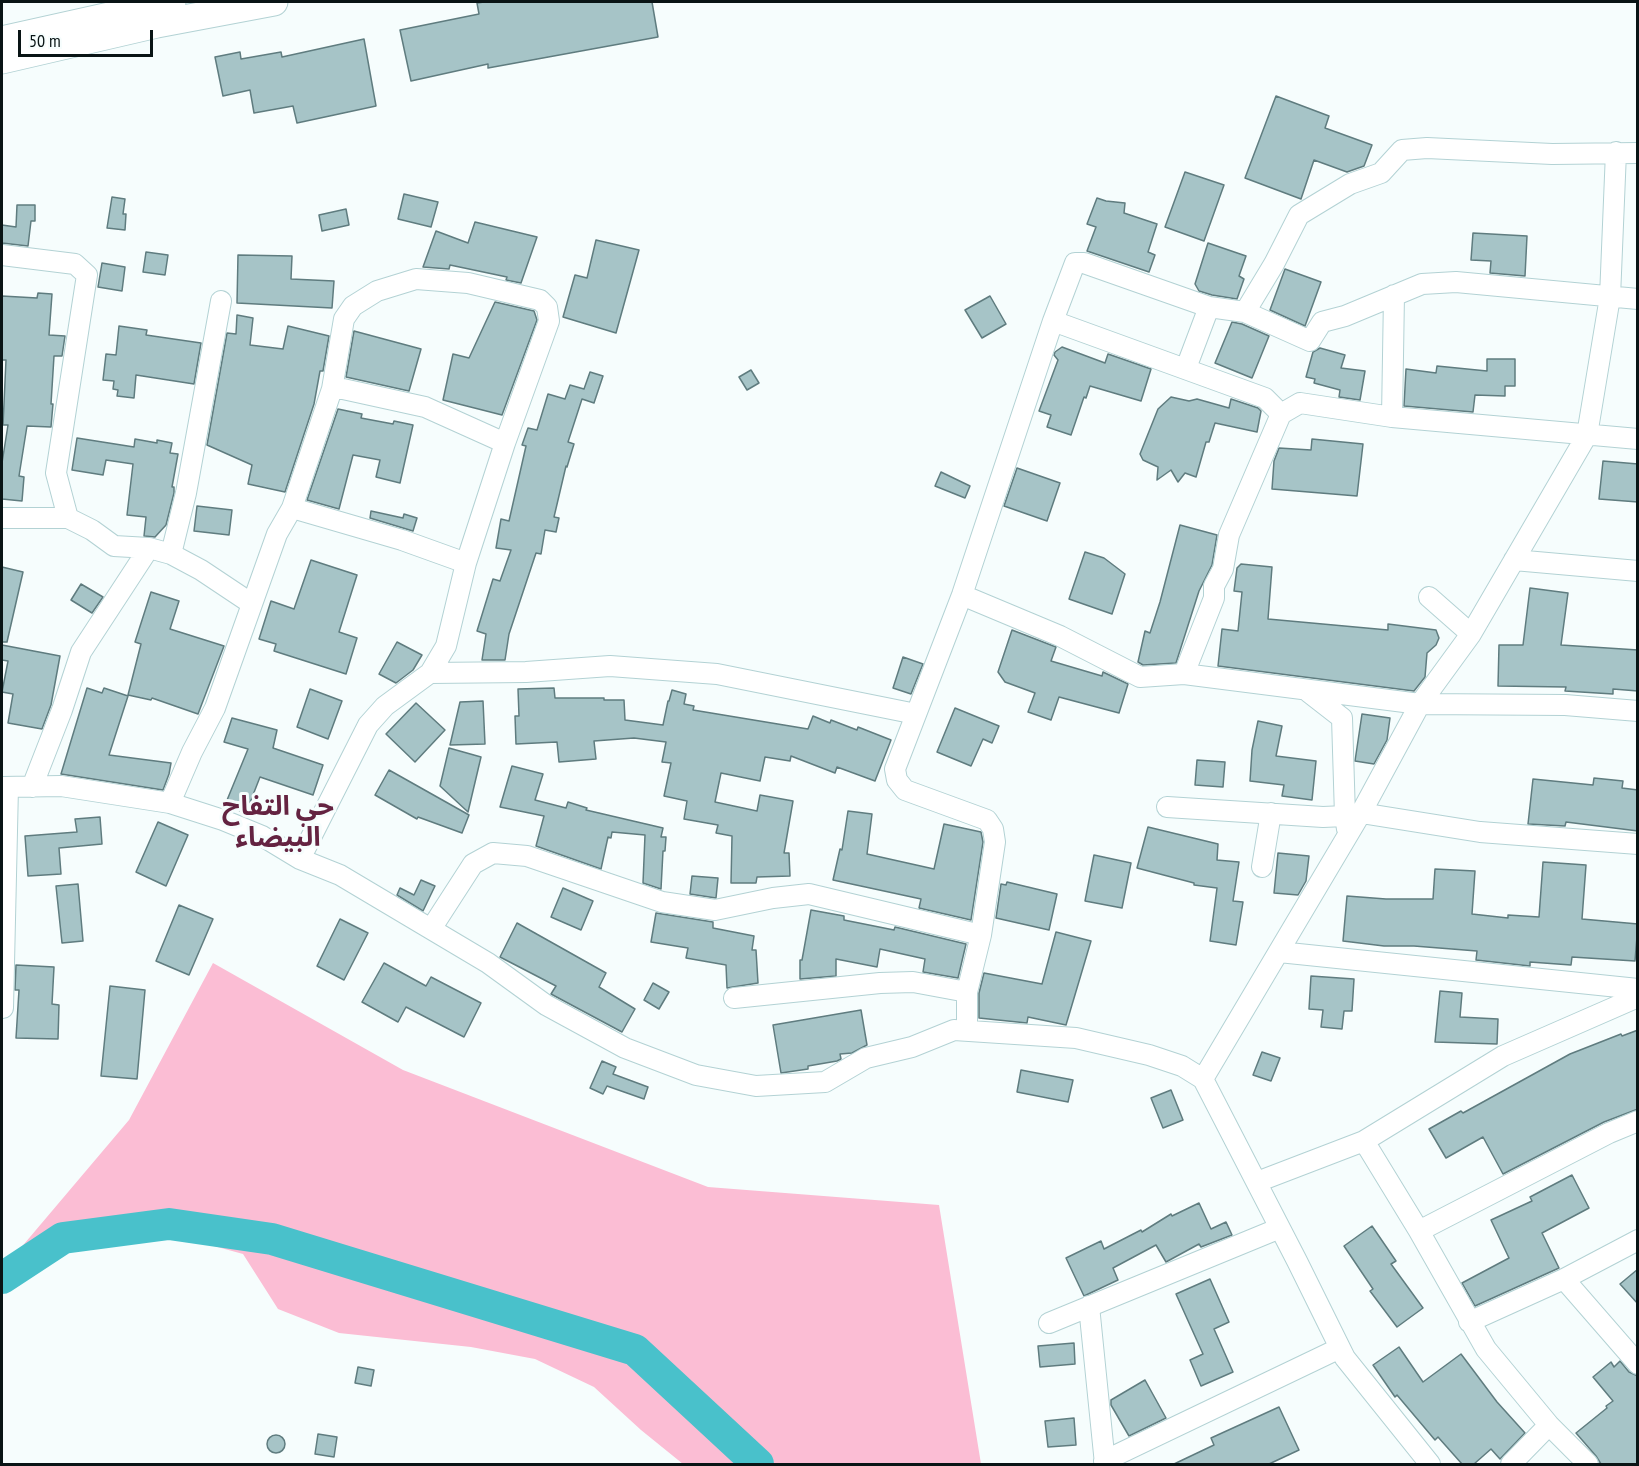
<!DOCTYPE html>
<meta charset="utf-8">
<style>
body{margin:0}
#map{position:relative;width:1639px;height:1466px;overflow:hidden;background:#f6fdfd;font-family:"PT Sans Narrow",sans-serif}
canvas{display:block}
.frame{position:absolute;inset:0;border:3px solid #091415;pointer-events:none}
.scale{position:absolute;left:18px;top:30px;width:135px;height:27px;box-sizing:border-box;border:3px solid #091415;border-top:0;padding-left:8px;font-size:18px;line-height:21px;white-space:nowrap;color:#091415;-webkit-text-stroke:4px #f6fdfd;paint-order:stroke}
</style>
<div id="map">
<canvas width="1639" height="1466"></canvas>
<div class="frame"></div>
<div class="scale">50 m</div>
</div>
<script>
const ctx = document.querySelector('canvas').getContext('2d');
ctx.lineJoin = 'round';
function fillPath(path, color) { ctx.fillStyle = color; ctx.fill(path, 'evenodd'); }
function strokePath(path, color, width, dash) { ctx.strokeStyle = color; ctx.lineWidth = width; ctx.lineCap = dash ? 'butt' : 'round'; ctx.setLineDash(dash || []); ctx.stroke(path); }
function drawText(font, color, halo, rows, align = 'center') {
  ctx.font = font + ' "PT Sans Narrow","Noto Sans Arabic",sans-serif'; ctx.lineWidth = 6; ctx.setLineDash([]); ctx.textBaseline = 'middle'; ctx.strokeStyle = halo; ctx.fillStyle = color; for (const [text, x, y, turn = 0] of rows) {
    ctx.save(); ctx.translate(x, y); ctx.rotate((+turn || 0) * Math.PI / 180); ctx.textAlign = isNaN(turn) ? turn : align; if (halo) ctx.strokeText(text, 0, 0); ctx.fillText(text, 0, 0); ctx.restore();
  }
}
const green = new Path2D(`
 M213,963L403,1070L708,1187L939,1205L981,1464H683L641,1430L594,1387L535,1359L471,1347L339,1333L278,1309L243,1254L181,1237L118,1238L8,1263L129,1120Z`);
const river = new Path2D(`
 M2,1278L63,1238L169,1224L272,1239L635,1350L758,1464`);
const building = new Path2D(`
 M484,2H652L658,37L488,68V64L411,81L400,30L479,14L477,3Z
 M364,39L376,106L297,123L293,106L254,113L250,90L223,96L215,57L240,52L241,59L281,52L282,57Z
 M1276,96L1329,116L1325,128L1372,145L1364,166L1347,172L1314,160L1301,199L1245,178Z
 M1185,172L1224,185L1204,241L1165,227Z
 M404,194L438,202L431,227L398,219Z
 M112,197L125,199L123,214H126L125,230L107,228Z
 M1097,198L1106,201L1125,203L1124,213L1157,224L1148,252L1155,255L1149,272L1087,251L1096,227L1087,224Z
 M17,205H35V221H31L28,246L2,243V225L16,227Z
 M346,209L349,225L322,231L319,215Z
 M475,222L537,237L521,283L506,280L507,277L450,265L449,269L423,267L436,231L468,243Z
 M1473,233L1527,236L1525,276L1490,273L1491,261L1471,260Z
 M596,240L639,250L616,333L563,317L575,275L587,278Z
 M1208,243L1246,256L1239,276L1244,279L1237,299L1212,295L1199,291L1195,284Z
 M146,252L168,255L165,275L143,272Z
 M238,255L292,256L291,279L334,281L332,308L237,303Z
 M102,263L125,267L122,291L98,287Z
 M1285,269L1321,282L1305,326L1270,310Z
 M38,293L52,294L49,335L65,336L62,356H54L51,404H53L51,427L27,426L19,476L24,477L22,501L2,499V463L8,425H3L6,360H2V296L37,298Z
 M990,296L1006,324L982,338L965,310Z
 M495,302L534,311L537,320L502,415L443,400L453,354L469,358Z
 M237,315L253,318L250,345L283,349L288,326L329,336L323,371H320L314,404L285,492L248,484L252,465L207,445L227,333L236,334Z
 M1232,322L1242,324L1269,336L1252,378L1215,363Z
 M119,326L147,330L146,335L201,343L194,384L136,375L134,398L117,396L118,390L113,389L114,381L103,380L106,354L116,355Z
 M354,331L421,349L409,391L346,377Z
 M1062,347L1105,363L1108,354L1151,369L1141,401L1090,386L1086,398L1084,397L1071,435L1047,427L1051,415L1039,411L1058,360L1054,355L1055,352Z
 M1320,348L1345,355L1341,368L1365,371L1360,400L1339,397L1340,390L1314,383L1315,379L1306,377L1313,352Z
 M1487,359H1515V386H1505V396L1475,395L1473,412L1404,406L1406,369L1436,373L1437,366L1487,371Z
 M751,370L759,383L747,390L739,377Z
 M590,372L603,376L594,403L582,399L568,442L574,444L567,467L566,466L554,517L559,518L556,532L545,530L541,554L536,553L509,634L505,660H482L486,634L477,631L493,579L500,581L511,550L496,548L501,519L509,521L526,446L522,445L528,428L537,430L548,394L565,399L570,385L584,389Z
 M1171,397L1189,401L1197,399L1229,408L1231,399L1258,408L1261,411L1257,432L1215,423L1209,442H1206L1196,477L1185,473L1178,482L1171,470L1157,480L1158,467L1143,460L1140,454L1158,409Z
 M338,409L362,414L361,418L393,424L394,421L413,425L400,483L376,477L380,460L353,455L339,509L307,500Z
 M77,438L134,447L135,439L157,443V440L172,443L170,453L178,454L172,487H174V493L166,525L155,537L144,536L146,517L127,515L133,464L106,460L103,475L72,470Z
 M1312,439L1363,444L1357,496L1272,489L1274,461L1279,448L1311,450Z
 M1603,461L1638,464V502L1599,499Z
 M1017,468L1060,483L1047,521L1004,506Z
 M941,472L970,486L965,498L935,486Z
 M197,506L232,510L229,535L194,531Z
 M371,511L403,518L404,514L417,518L413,531L370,518Z
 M1180,525L1217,535L1212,565L1199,591L1176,663L1143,665L1138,662L1145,631L1150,633L1160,602Z
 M1085,552L1104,558L1125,574L1112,614L1069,599Z
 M311,560L357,575L339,632L357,638L346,674L274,651L276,644L259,639L271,601L294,609Z
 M1241,564L1272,567L1268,619L1388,630V624L1436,630L1439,638L1436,645L1427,653L1425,677L1414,691L1218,666L1222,629L1238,631L1242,592L1234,591L1237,568Z
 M2,567L23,572L7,642H2Z
 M81,584L103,597L92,613L71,600Z
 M1530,588L1568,593L1561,645L1638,650V691L1613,689V694L1565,691L1566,687L1498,686L1499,645H1523Z
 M151,592L179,601L170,629L224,646L198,714L152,698L151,700L128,695L141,644L135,642Z
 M1012,630L1056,647L1051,661L1102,676L1103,672L1128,684L1119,713L1059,697L1051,720L1028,712L1035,693L1005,682L998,672Z
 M397,642L422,655L413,670L396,683L379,674Z
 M2,645L60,656L51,705L42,729L8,723L13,694L2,692L8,661L2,660Z
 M903,657L923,664L911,694L893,688Z
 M87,688L102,693L104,688L128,696L109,755L171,763L169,774L163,790L61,774Z
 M554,688L555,698H604V700H624L625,720L663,725L668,701H669L672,690L686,694L684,704L694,706L693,710L808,729L813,716L830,723L831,720L857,730L858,727L891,740L875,781L837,767L835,773L791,756L790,761L765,757L760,781L721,773L715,802L757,811L760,795L793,801L784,853H789L790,876L757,877L756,883H731L732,836L716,833L718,825L684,819L687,801L664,796L671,763L662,762L666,742L634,738L594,741L596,759L559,762L557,742L516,744L515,716H519L518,689Z
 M310,689L342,701L328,739L297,727Z
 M483,701L485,744L450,745L460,702Z
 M416,703L445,730L415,762L386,734Z
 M955,708L999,726L992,743L983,739L971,766L937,752Z
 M1362,714L1390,718L1387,740L1374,764L1355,761Z
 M232,718L277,730L273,748L323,765L313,795L260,777L246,813L225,805L248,749L224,742Z
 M1258,721L1282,726L1276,756L1316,761L1312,800L1282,796L1284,785L1250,781L1252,750Z
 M449,748L481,757L468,812L440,786Z
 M1197,760L1225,762L1223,787L1195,785Z
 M512,766L543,774L535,800L566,808L568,802L587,808L586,810L663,828L661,837H666L665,851H663L661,889L643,883L645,835L612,832L611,838L608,837L601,869L536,846L544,816L500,807Z
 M389,770L469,815L462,833L418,817L417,819L375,795Z
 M1594,778L1623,781L1622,788L1638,790V831L1566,822L1565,826L1528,824L1533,779L1593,785Z
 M848,811L872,814L867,854L934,869L944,824L981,832L983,842L971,920L919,908L921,899L833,880L840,849L842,850Z
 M100,817L102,844L59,848L61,874L28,876L25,836L77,832L75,819Z
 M158,822L188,835L166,886L136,872Z
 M1148,827L1218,844L1217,860L1239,862L1233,901L1243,902L1236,945L1210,941L1217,888L1194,885V883L1137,868Z
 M1278,853L1309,856L1306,881L1298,895L1274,893Z
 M1094,855L1131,863L1122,908L1085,901Z
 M1543,862L1586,865L1582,919L1638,924L1635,961L1572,957L1571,965L1530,962V966L1476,960L1477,951L1414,946H1384L1343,941L1347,896L1386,899H1433L1435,869L1475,871L1472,914L1508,918V915L1539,917Z
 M692,876L718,878L716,898L690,894Z
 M421,880L435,886L423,911L397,895L400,888L414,895Z
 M1007,882L1057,894L1049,930L996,918L1001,884L1006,885Z
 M78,884L83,941L62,943L56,886Z
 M563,888L593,901L581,930L551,917Z
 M179,905L213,919L189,975L156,961Z
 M811,910L844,916V920L894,930L895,927L966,944L958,978L923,972L925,959L880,949L877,967L836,959V976L800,979V960H802Z
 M656,913L713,922V928L754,936L752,950H756L758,983L727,988L726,965L686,958L688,948L651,942Z
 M340,919L368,933L344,980L317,966Z
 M517,923L606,973L599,987L635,1009L622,1032L551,994L556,986L500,957Z
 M1056,932L1091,941L1066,1025L1028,1017L1027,1023L979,1018V993L984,973L1042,984Z
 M384,963L426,986L431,977L481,1003L464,1037L406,1007L398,1022L362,1002Z
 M16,965L54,967L52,1004L59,1005L58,1039L16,1038L19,990H15Z
 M1311,976L1354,979L1352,1011H1344L1342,1029L1321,1027L1323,1010L1309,1009Z
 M653,983L669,992L659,1009L644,1000Z
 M110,986L145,990L137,1079L101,1076Z
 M1440,991L1462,993L1460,1017L1498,1019L1497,1044L1435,1042Z
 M861,1010L867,1045L852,1053L840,1054L841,1059L837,1061L808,1066V1069L781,1073L773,1025Z
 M1638,1030V1109L1604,1122L1503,1174L1483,1137L1446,1158L1429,1129L1461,1111L1463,1113L1570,1054L1621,1034L1622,1036Z
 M1262,1052L1280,1058L1271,1081L1253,1075Z
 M602,1061L616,1067L613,1074L648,1087L644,1099L607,1086L603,1094L590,1088Z
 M1021,1070L1073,1080L1068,1102L1017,1092Z
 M1171,1090L1183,1120L1163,1128L1151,1098Z
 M1572,1175L1589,1208L1542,1233L1559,1268L1475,1306L1462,1283L1509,1258L1491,1220L1532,1201L1530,1197Z
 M1199,1203L1211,1229L1226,1222L1232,1235L1201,1247L1199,1244L1166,1262L1156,1245L1113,1268L1118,1280L1084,1296L1066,1258L1101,1241L1104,1249L1141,1230L1142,1232L1171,1214L1172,1216Z
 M1372,1226L1396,1261L1391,1264L1423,1308L1397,1327L1370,1291L1373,1289L1344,1246Z
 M1638,1269V1304L1620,1284Z
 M1210,1279L1229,1322L1214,1329L1233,1372L1201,1386L1190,1360L1203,1354L1176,1294Z
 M1074,1343L1075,1364L1040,1367L1038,1346Z
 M1399,1347L1423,1382L1461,1354L1497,1402L1525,1433L1500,1459L1491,1449L1474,1464H1462L1438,1437L1435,1440L1397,1395L1395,1397L1373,1365Z
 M1620,1361L1629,1372L1638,1376V1464H1601L1596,1456L1576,1433L1607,1408L1606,1406L1613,1401L1593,1377L1611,1362L1614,1367Z
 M358,1367L374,1370L371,1386L355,1383Z
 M1145,1380L1166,1418L1129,1436L1111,1405V1400Z
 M1279,1407L1299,1450L1269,1464H1174L1214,1445L1211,1438Z
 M1074,1418L1076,1445L1048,1447L1045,1421Z
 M318,1434L337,1437L334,1457L315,1454Z
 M267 1444a9 9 0 1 1 18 0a9 9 0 1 1-18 0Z`);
const street = new Path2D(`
 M2,255L75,264L87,275L56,473L68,518
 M1245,312L1274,264L1299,215L1350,184L1381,173L1402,150L1427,148L1552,154L1638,153
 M1053,321L1265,398L1281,414L1300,403L1392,417L1638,439
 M1186,368L1209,307
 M332,389H343L425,407L505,443
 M1392,417L1394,295
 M292,508L402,540L466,563
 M2,518H68L92,530L114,546L149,548L171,554L201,570L252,604
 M171,554L186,493L221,301
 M1514,560L1638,571
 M962,595L1060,636L1140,677L1184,674L1420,704L1565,705L1638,711
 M1429,597L1471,634
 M430,673L526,672L610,666L717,674L916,714
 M1184,674L1214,598V586L1223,569L1229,535L1281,414
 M1306,690L1342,718L1345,816L1347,829
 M2,787L61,786L170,803L223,820L262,836L300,859L340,875L488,963L546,1005L625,1048L696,1075L756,1086L825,1082L866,1058L912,1047L954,1030L1076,1038L1149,1055L1182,1066L1203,1079L1297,1261L1345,1358L1430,1464
 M32,787L62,710L81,652L149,548
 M170,803L192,752L215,708L277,534L292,508L332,389L344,319L353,306L377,291L416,279L468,283L540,300L547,307L549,321L505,443L466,563L446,646L430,673L385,706L368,725L300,859
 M1167,807L1323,817L1345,816
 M1361,813L1480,832L1638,844
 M1262,867L1271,813
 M431,929L473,864L493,853L527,856L662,902L715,910L773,898L809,894L981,935
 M1279,952L1638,989
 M734,998L880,983L913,982L967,992
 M3,1008L8,787
 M967,1031V992L981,935L995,842L993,829L987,820L905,790L897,780L895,769L962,595L1053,321L1075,263H1084L1209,307L1245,312L1310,341L1322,322L1345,316L1422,284L1456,282L1638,299
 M1203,1079L1361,813L1420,704L1471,634L1587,435L1610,297L1616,152
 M1364,1141L1419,1231L1486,1349L1549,1425L1588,1464
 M1257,1182L1364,1141L1503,1056L1638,997
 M1419,1231L1609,1133L1638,1121
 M1564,1279L1638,1364
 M1089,1306L1105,1464
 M1469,1322L1564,1279L1638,1240
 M1049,1323L1280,1228
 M1104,1461L1340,1348
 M1511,1464L1549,1425`);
const secondary = new Path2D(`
 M2,40L172,2
 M2,60L157,24L274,2`);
const districtNames = [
 ["حي التفاح",278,807],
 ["البيضاء",278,838]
];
fillPath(green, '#fbbdd4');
strokePath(river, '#49c1cb', 32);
fillPath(building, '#a6c4c7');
strokePath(building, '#5f7c7f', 1.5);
strokePath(street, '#b3d2d4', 22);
strokePath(secondary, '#b3d2d4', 29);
strokePath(street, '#fff', 20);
strokePath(secondary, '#fff', 27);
drawText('bold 27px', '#642341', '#f6fdfd', districtNames);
</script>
